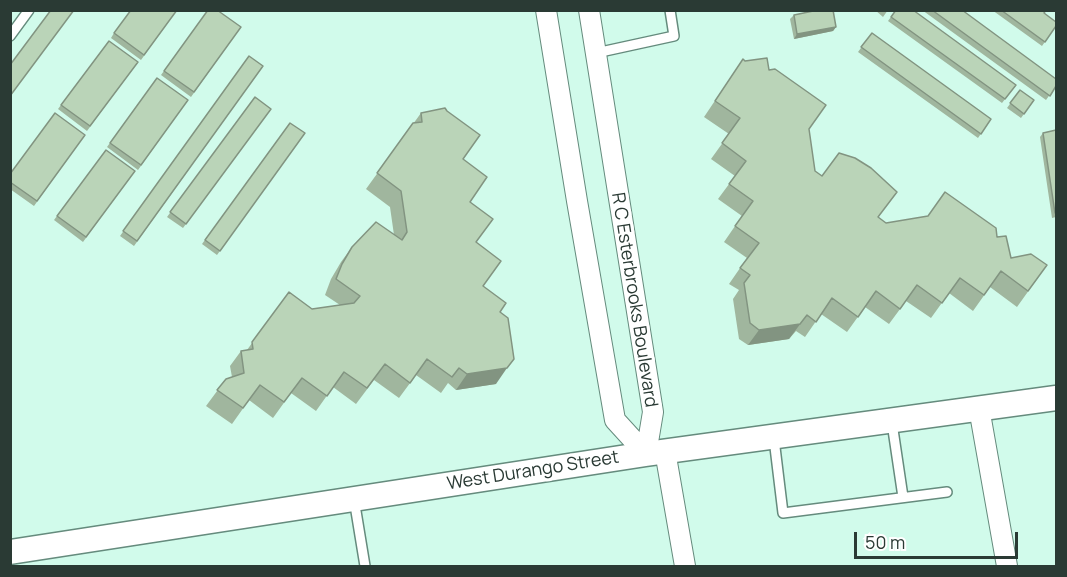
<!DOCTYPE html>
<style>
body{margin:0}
#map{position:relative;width:1067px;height:577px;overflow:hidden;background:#d1fbeb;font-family:Manrope,sans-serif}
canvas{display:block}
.frame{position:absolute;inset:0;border:12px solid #2a3a34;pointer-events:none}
.scale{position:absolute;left:854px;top:532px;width:164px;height:27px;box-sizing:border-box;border:3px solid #2a3a34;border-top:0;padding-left:8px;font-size:18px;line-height:21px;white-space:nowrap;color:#2a3a34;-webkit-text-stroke:4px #fff;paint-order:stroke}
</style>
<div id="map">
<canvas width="1067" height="577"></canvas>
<div class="frame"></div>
<div class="scale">50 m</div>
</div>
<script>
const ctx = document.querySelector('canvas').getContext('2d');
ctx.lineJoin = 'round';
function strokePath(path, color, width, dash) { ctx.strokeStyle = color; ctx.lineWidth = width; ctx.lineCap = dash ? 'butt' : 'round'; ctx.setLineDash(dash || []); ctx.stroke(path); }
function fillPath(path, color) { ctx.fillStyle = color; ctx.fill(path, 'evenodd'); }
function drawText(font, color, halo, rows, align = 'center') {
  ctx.font = font + ' Manrope,sans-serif'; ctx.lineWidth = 6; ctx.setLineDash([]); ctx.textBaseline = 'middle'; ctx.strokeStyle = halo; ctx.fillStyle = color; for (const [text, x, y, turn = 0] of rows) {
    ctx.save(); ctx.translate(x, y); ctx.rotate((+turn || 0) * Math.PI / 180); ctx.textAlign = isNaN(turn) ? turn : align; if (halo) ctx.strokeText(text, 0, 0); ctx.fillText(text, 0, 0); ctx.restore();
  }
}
const service = new Path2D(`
 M10,36L29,10
 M596,53L674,36L670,10
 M892,423L903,497
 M774,439L783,513L947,492
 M354,499L365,566`);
const minor = new Path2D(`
 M546,10L577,201L615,420L646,454
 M589,10L653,412L646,454
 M979,408L1007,566
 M665,451L685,566`);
const tertiary = new Path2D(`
 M10,552L646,454L1056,398`);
const wall = new Path2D(`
 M177,10L141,60L111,38L114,33Z
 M208,10L241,27L191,97L161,75Z
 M875,10H888L883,17Z
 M896,10L1016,85L1002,103L888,21Z
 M922,10H962L1056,86L1046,100Z
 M992,10H1046L1044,13L1056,26L1042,46Z
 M794,15L836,27L833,31L794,39L790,19Z
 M872,33L991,119L978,138L858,52Z
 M109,41L138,62L87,131L58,109Z
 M249,56L263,66L134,246L120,236Z
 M743,59L745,61L769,70L809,129L815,171L886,223L997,237L1011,258L1047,265L1017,307L990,287L973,311L949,293L931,318L906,301L889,324L865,307L847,332L821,314L805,337L796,331L789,339L748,345L739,339L733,299L739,290L729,284L747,258L724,242L742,216L718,199L735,176L711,159L729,134L704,117Z
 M157,78L188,100L138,170L107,147Z
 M1020,90L1034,100L1021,118L1007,108Z
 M255,97L271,109L183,228L167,217Z
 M421,113L463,159L483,286L500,312L496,384L456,390L448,383L441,393L416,375L399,398L374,380L356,404L333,387L316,411L291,393L273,418L249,400L232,424L206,406L226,379L232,377L230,366L241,351L247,350L289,292L312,309L340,305L325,295L331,279L341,262L352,247L394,235L390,207L366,189Z
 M290,123L305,133L217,255L202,244Z
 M1043,133L1056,217L1052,218L1040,137Z
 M85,135L34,206L10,189V174Z
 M106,150L135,171L83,242L54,220Z`);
const shadedWall = new Path2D(`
 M836,27L833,31L794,39L797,34Z
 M807,315L789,339L748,345L759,330Z
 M507,368L496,384L456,390L467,374Z`);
const building = new Path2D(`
 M51,10H74L10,96V65Z
 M131,10H177L144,55L114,33Z
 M208,10H217L241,27L194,92L164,71Z
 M818,10H833L836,27L797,34L794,15Z
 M896,10H913L1016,85L1005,99L891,17Z
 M932,10H962L1056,79V86L1050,96Z
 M1001,10H1046L1044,13L1056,22V26L1045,42Z
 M872,33L991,119L981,134L861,47Z
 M109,41L138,62L90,126L61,105Z
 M249,56L263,66L137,241L123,231Z
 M767,58L769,70L775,69L826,105L809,129L815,171L822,176L839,153L855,158L871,168L897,192L878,217L886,223L928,216L945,192L996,228L997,237L1006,236L1011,258L1031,254L1047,265L1028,291L1001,271L984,295L960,278L942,303L917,285L900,309L876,291L858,317L832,298L816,322L807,315L800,324L759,330L750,323L744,283L750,275L740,268L759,243L735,226L753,201L729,184L746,161L722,143L740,118L715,101L743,59L745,61Z
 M157,78L188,100L141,165L110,143Z
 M1020,90L1034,100L1024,114L1010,103Z
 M255,97L271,109L186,224L170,212Z
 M445,108L447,111L480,135L463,159L487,177L470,202L493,219L476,242L501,261L483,286L506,303L500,312L508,318L514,359L507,368L467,374L459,368L452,377L427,359L410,383L385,364L367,388L344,372L327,396L302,378L284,402L260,385L243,408L217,390L226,379L244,373L241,351L253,349L252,342L289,292L312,309L354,303L360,296L336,279L342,264L352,247L376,222L402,240L407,232L401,191L377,173L413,123L422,122L421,113Z
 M55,113L85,135L37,201L10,182V174Z
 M290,123L305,133L220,251L205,240Z
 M1056,130V213H1055L1043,133Z
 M106,150L135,171L86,237L57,216Z`);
const streetNames = [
 ["R C Esterbrooks Boulevard",634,300,81],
 ["West Durango Street",533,471,-9]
];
strokePath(service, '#658b7d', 12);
strokePath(minor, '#658b7d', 22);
strokePath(tertiary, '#658b7d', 27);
strokePath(service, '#fff', 9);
strokePath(minor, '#fff', 20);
strokePath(tertiary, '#fff', 24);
fillPath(wall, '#a0b69e');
fillPath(shadedWall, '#829481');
fillPath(building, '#bad4b8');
strokePath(building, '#829481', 1.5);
drawText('18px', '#2a3a34', '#fff', streetNames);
</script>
